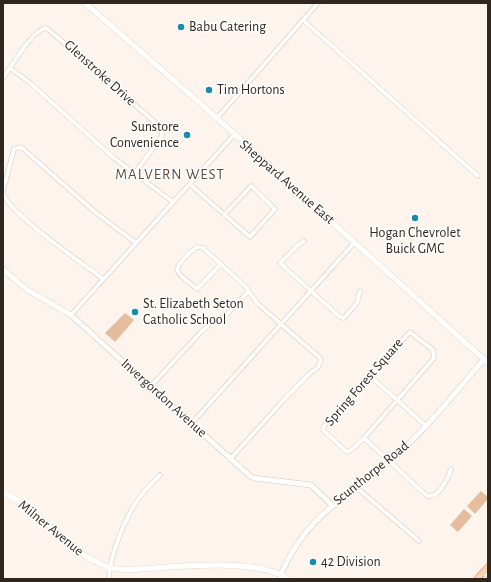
<!DOCTYPE html>
<style>
body{margin:0}
#map{position:relative;width:491px;height:582px;overflow:hidden;background:#fdf4ed;font-family:"Alegreya Sans",sans-serif}
canvas{display:block}
.frame{position:absolute;inset:0;border:4px solid #2f2620;pointer-events:none}
</style>
<div id="map">
<canvas width="491" height="582"></canvas>
<div class="frame"></div>
</div>
<script>
const ctx = document.querySelector('canvas').getContext('2d');
ctx.lineJoin = 'round';
function fillPath(path, color) { ctx.fillStyle = color; ctx.fill(path, 'evenodd'); }
function strokePath(path, color, width, dash) { ctx.strokeStyle = color; ctx.lineWidth = width; ctx.lineCap = dash ? 'butt' : 'round'; ctx.setLineDash(dash || []); ctx.stroke(path); }
function drawText(font, color, halo, rows, align = 'center') {
  ctx.font = font + ' "Alegreya Sans",sans-serif'; ctx.lineWidth = 3; ctx.setLineDash([]); ctx.textBaseline = 'middle'; ctx.strokeStyle = halo; ctx.fillStyle = color; for (const [text, x, y, turn = 0] of rows) {
    ctx.save(); ctx.translate(x, y); ctx.rotate((+turn || 0) * Math.PI / 180); ctx.textAlign = isNaN(turn) ? turn : align; if (halo) ctx.strokeText(text, 0, 0); ctx.fillText(text, 0, 0); ctx.restore();
  }
}
const green = new Path2D(`
 M125,313L134,320L115,342L105,333Z
 M481,491L488,497V499L475,514L467,506Z
 M464,509L472,516L458,532L450,525Z`);
const minor = new Path2D(`
 M303,20L478,176
 M10,68L29,82L114,158L173,202
 M3,78C13,65 29,34 45,28L49,30L158,125L162,130V136L134,174
 M217,118L318,3
 M190,184L194,188L250,237L275,209L251,186L224,215
 M3,191L14,149L21,147L95,212L136,243
 M3,193C7,212 85,265 103,279
 M304,241L298,245L280,263L340,317L344,318L357,303L360,291
 M221,264L197,289L181,276L177,270C179,262 190,252 197,247L203,248L245,286L258,304L319,357L321,360L318,367L309,374L281,403L231,458
 M71,315L234,135
 M410,332L433,350L434,358L364,438L351,450L347,452L323,430L324,426Z
 M369,375L425,425
 M151,386L200,333L211,323L224,317L249,291
 M192,423L355,242
 M364,438L427,496C439,498 448,479 451,469
 M356,487L419,541
 M483,572L488,576
 M109,579C109,558 126,515 139,498C145,490 153,482 160,475`);
const tertiary = new Path2D(`
 M3,269L26,289L71,315L250,476L254,478L311,485L332,505
 M281,574C306,516 343,500 389,462C424,432 454,394 484,359`);
const secondary = new Path2D(`
 M85,3L209,111L488,363
 M3,492L24,504L76,550L87,557L109,568L127,570C168,568 255,556 288,579`);
const primary = new Path2D(`
 M477,579L488,567`);
const markers = [
 [181,27,4,"#198aaf"],
 [209,90,4,"#198aaf"],
 [187,135,4,"#198aaf"],
 [415,218,4,"#198aaf"],
 [135,312,4,"#198aaf"],
 [313,562,4,"#198aaf"]
];
const poiNames = [
 ["Babu Catering",189,27],
 ["Tim Hortons",217,90],
 ["Sunstore",179,127,"right"],
 ["Convenience",179,143,"right"],
 ["Hogan Chevrolet",415,233,"center"],
 ["Buick GMC",415,249,"center"],
 ["St. Elizabeth Seton",143,304],
 ["Catholic School",143,320],
 ["42 Division",321,562]
];
const streetNames = [
 ["Glenstroke Drive",100,73,42],
 ["Sheppard Avenue East",287,182,41],
 ["Spring Forest Square",364,382,-49],
 ["Invergordon Avenue",164,398,42],
 ["Scunthorpe Road",371,473,-39],
 ["Milner Avenue",51,528,39]
];
const neighbourhoodNames = [
 ["MALVERN WEST",170,174]
];
fillPath(green, '#e5bd9e');
strokePath(minor, '#dbc5b4', 5);
strokePath(tertiary, '#dbc5b4', 6);
strokePath(secondary, '#dbc5b4', 6);
strokePath(primary, '#b08460', 7);
strokePath(minor, '#fff', 4);
strokePath(tertiary, '#fff', 5);
strokePath(secondary, '#fff', 5.5);
strokePath(primary, '#fad3b4', 6);
for (const [x, y, r, color] of markers) { const dot = new Path2D(); dot.arc(x, y, r, 0, 2 * Math.PI); ctx.fillStyle = color; ctx.fill(dot); strokePath(dot, '#fff', 1.5); }
drawText('14px', '#2f2620', '#fff', poiNames, 'left');
drawText('14px', '#2f2620', '#fff', streetNames);
ctx.letterSpacing = '1px';
drawText('15px', '#5f4d3e', '#fff', neighbourhoodNames);
ctx.letterSpacing = '0px';
</script>
